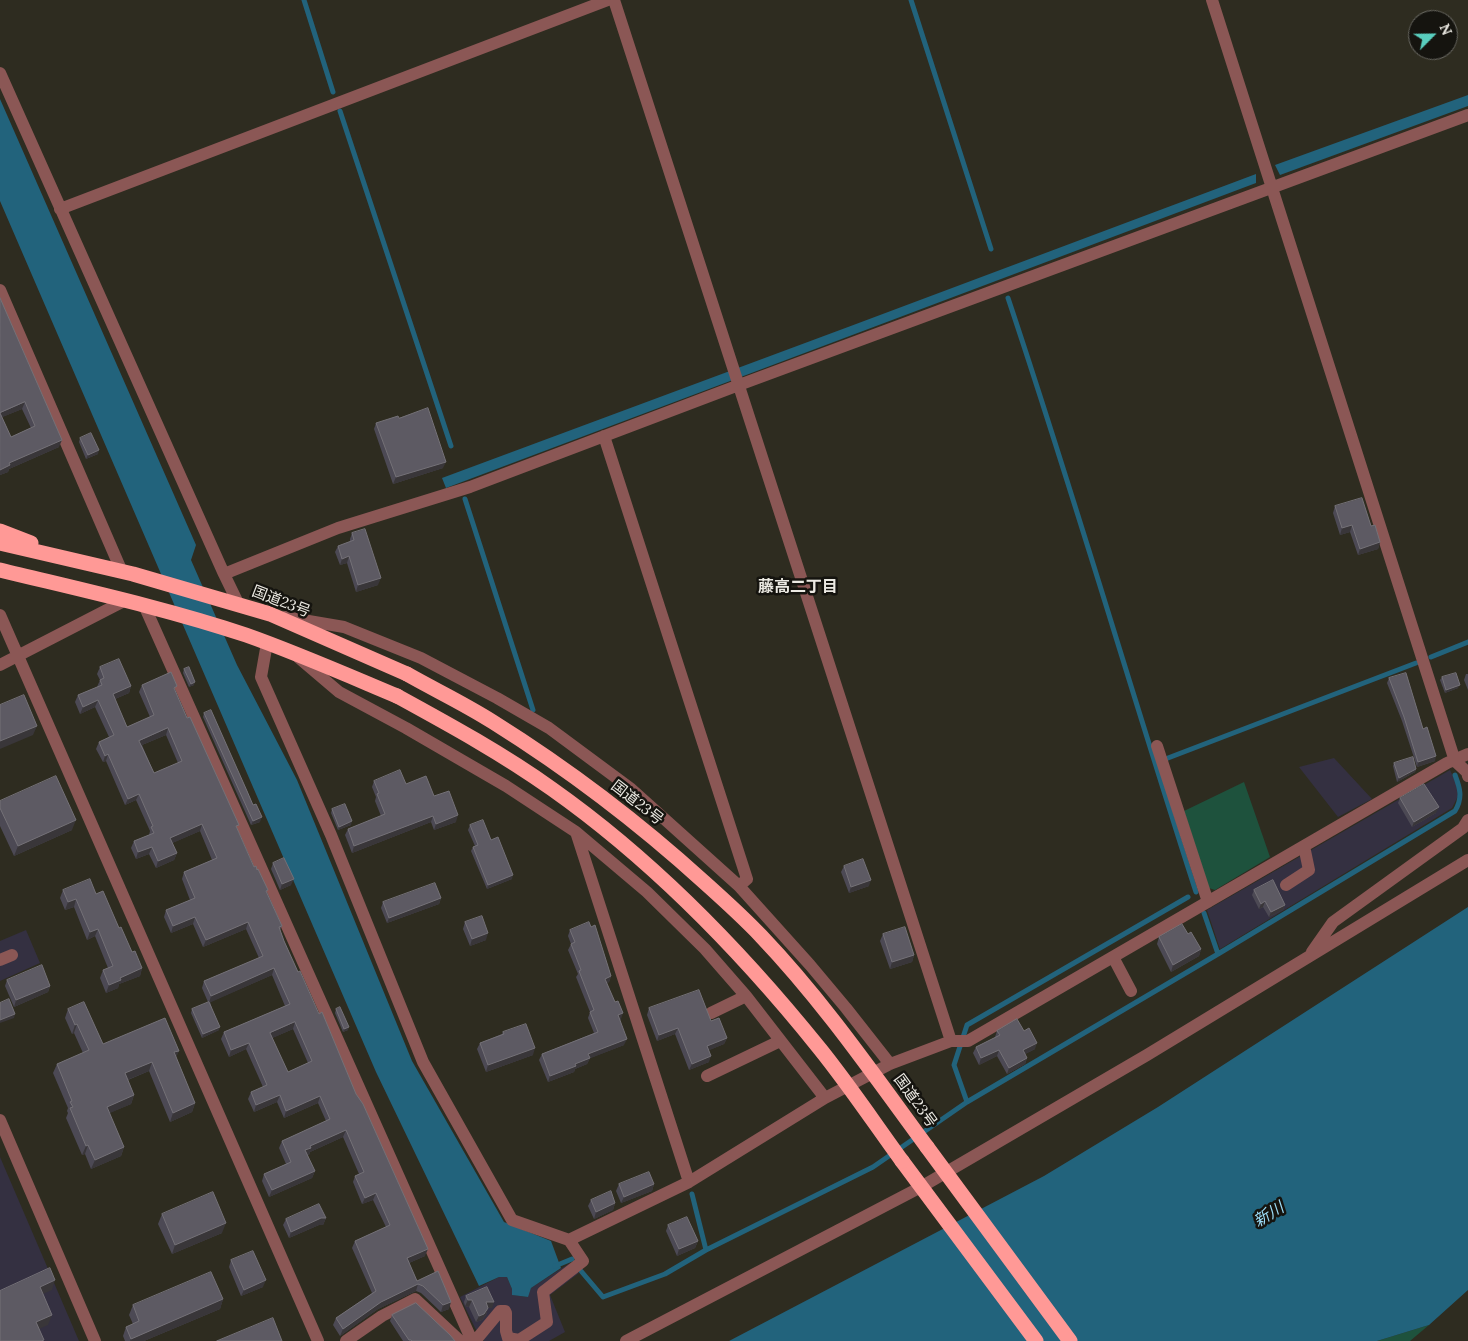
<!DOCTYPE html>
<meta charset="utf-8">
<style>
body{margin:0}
#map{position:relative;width:1468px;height:1341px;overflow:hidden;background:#2e2c20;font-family:Lora,serif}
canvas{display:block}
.north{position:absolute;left:1408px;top:10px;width:50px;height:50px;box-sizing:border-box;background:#15140f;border:1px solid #6b6a64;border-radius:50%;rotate:67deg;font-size:14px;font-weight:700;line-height:20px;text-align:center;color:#eceae3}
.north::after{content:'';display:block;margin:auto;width:18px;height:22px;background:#59cebe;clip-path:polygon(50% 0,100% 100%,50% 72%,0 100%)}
</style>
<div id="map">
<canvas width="1468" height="1341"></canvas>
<div class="north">N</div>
</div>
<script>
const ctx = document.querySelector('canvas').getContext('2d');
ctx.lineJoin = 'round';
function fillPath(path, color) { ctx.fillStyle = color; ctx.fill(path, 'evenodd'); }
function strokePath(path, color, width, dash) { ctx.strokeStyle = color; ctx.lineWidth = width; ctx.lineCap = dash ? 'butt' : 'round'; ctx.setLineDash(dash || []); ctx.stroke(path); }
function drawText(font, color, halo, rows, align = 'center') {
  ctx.font = font + ' Lora,"Noto Sans JP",serif'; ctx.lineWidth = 5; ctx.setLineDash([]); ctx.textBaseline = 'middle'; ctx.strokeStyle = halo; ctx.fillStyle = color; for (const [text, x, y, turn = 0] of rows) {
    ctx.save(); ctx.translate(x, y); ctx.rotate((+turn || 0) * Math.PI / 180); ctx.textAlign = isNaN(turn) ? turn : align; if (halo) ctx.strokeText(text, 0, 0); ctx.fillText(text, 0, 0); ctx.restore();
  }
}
const industrial = new Path2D(`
 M1334,758L1372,799L1338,817L1299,767Z
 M1450,770L1456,783L1458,796L1452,808L1220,949L1207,910Z
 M26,930L40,963L0,981V941Z
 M0,1157L79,1341H0Z
 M570,1263L579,1273L550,1295L565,1332L549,1341H484L475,1328L460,1297L499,1277H507L512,1289L513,1295L527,1297L531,1288Z`);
const green = new Path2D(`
 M1244,782L1270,857L1215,890L1209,888L1184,811Z
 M1429,1325L1410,1341H1377Z`);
const water = new Path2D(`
 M1468,95V106L1280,175L1275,165Z
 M0,99L196,545L191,560L237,665L297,780L412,1061L504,1222L551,1241L561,1268L531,1288L528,1297L512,1295V1289L507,1277H499L479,1286L376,1072L0,201Z
 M1256,174V183L446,488L442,478C714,377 985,276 1256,174Z
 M1468,907V1290L1429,1325L1377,1341H729L1044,1176L1158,1107Z`);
const stream = new Path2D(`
 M304,0L333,92
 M911,0L991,249
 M340,111L451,446
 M1008,298C1074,495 1132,694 1196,892
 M465,499L533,710
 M1431,657L1468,642
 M1168,758L1416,663
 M1218,954L1455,811C1463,798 1460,788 1455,775
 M967,1102L954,1065L967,1025L1188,897
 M692,1194L706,1250
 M555,1266L572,1259
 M581,1271L603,1297L665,1274L706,1250L873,1167L967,1102L1218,954L1204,913`);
const minor = new Path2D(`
 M1212,0L1455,761L1467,772L1468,776
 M0,73L224,574L239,605
 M60,209L608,0
 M0,290L122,572
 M604,436L747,879L739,886
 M224,574L338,528L470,487L739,385L1468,115
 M144,605L472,1341
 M0,615L318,1341
 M285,617L344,627L421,658L497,698L549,728L630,788L739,886L810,965L846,1008L890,1064
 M267,643L261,677L331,835L423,1062L512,1220L569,1240L583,1261L543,1292L547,1322L519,1340L508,1338L506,1331V1313L505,1311H500L475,1341
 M299,658L339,692L406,728L506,786L576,832L647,892L705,949L746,996L825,1098L890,1064L951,1041L614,0
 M0,665L126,600
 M1157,746L1208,902
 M576,832L689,1182
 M1286,885L1309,870L1304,846
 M1312,952L1333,922L1463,828L1468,820
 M1113,957L1131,991
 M0,960L12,955
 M711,1013L746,996
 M951,1041H968L1447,763L1468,754
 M707,1076L780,1041
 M0,1120L95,1341
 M569,1240L689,1182L825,1098
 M346,1341L382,1316L415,1299L460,1341
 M626,1341L921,1187L1147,1055L1468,860`);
const highway = new Path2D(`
 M0,531L31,543
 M0,543L133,574L270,614L407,674
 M0,570C82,590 165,608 246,635C297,653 347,675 397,696
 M927,1147L1070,1341
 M902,1161L1036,1341`);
const highwayBridge = new Path2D(`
 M407,674C435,690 465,704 493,722C568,769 638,822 704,882C723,899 743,917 761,936C823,1001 874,1075 927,1147
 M397,696C450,725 503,754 552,789C654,861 742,952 820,1049C849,1085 875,1124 902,1161`);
const wall = new Path2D(`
 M0,298L59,447L9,469L8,472L0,475ZM22,409L31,428L11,437L2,417Z
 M399,418L443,468L393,484L374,429L376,423Z
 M80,438L98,454L86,459L79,442Z
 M1335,506L1371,526L1380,542L1378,549L1358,555L1350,532L1340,535L1333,513Z
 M352,533L378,585L356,592L347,563L340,565L335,552L338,546L350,542V539Z
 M100,667L131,686L129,693L115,699L127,727L150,717L139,692L142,685L175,690L254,867L267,892L282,926L280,930L284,941L425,1256L409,1263L417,1281L449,1309L441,1312L421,1293L416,1291L378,1309L340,1336L333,1325L336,1318L372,1293L352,1248L355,1241L386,1227L373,1200L362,1204L353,1182L355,1176L359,1174L343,1137L310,1152L309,1155H307L315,1171L312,1178L269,1197L262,1181L264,1174L286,1164L279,1148L282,1141L326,1121L318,1103L284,1118L277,1102L254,1112L248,1099L251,1092L263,1087L246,1049L229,1057L221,1039L224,1032L285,1006L272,975L210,1002L219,1030L202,1038L191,1013L192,1009L208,1002L202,988L204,981L259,958L246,929L203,947L193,924L171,933L164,917L166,910L190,900L182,879L184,872L212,860L200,831L172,843L177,853L174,860L156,868L149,854L136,859L131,848L134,841L149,835L150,831L136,800L125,805L106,761L103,762L96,749L99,742L109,737L95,707L80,714L75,702L78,695L97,687L100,680L97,674ZM166,735L178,763L154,773L142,745ZM293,1029L308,1063L288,1072L272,1038Z
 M184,669L194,685L189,687L183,673Z
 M1466,674H1468V690L1464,680Z
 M1442,677L1458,688L1445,693L1440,680Z
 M1389,678L1423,729L1435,761L1417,767L1402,721L1387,683Z
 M204,713L247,791L260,822L251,825L203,717Z
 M1394,763L1416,769L1415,772L1397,782L1393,766Z
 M374,781L406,784L434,796L456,822L434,830L431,822L352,853L345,835L348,829L381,816L375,801L376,797L372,787Z
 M1400,798L1436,813L1412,827L1398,803Z
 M0,801L72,830L14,856L0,826Z
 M332,809L351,825L338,830L331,813Z
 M470,825L491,840L512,879L487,889L471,851L473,847L475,846L468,830Z
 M273,863L291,885L280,890L271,869Z
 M844,866L869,886L849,893L841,872Z
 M63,890L96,894L119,928L132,952L142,968L140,976L119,984L118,988L106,993L100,978L103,970L108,968L95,936L87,940L74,907L65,910L60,898Z
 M1254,890L1285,905L1283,910L1269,917L1263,907L1259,909L1252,895Z
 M441,898L439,904L387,923L381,908L383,902Z
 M465,922L486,940L470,946L463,929Z
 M570,930L611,976L609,982L607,983L621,1019L620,1020L624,1045L590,1058L587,1064L575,1069L574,1072L548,1082L539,1060L542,1054L594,1033L588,1018L590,1012L576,977L578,974L568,950L571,944L568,936Z
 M883,934L914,955L912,962L890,969L880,941Z
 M1188,934L1201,949L1199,956L1171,972L1157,944L1159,937Z
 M7,980L50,986L48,992L14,1007L5,986Z
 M649,1008L711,1021L727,1038L724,1044L709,1050V1062L689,1070L675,1034L657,1041L647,1015Z
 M68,1009L103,1044L176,1057L195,1103L192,1112L170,1122L149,1071L128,1080L134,1095L131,1104L109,1113L124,1147L121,1156L91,1169L85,1154L82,1155L66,1118L68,1113L67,1111L68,1108L53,1073L57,1064L83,1053L74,1033L72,1034L65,1018Z
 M336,1009L348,1030L343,1032L335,1013Z
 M997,1031H1024L1035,1049L1025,1054L1027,1058L1025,1064L1007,1074L997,1056L979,1065L973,1053L976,1047L995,1038V1037Z
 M503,1032L533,1055L486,1072L477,1049L480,1043L502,1034Z
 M619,1184H654L652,1191L621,1203L616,1191Z
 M591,1200L615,1203L613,1210L594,1219L588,1206Z
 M162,1214L222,1233L172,1254L158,1224Z
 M326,1218L323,1225H319L289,1238L283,1225L286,1219Z
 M668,1225L698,1241L695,1248L677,1256L666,1231Z
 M231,1260L263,1287L241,1296L229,1267Z
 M466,1296L492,1308H488L486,1315L482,1320L476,1322L469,1307L465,1306L464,1302Z
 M223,1299L220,1309L144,1341H125L123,1336L126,1327L133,1324L129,1315L133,1305Z
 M392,1315L455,1341H403L390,1321Z`);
const shadedWall = new Path2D(`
 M25,402L22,409L0,418V413Z
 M62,440L59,447L9,469L8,472L0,475V470L9,463Z
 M99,450L98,454L86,459L88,455Z
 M446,462L443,468L393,484L396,477Z
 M1352,525L1350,532L1340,535L1342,528Z
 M1380,542L1378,549L1358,555L1360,549Z
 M349,556L347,563L340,565L342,559Z
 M381,578L378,585L356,592L358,585Z
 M195,682L194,685L189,687L191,684Z
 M1460,685L1458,688L1445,693L1446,690Z
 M131,686L129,693L110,701L113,694Z
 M98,700L95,707L80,714L83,707Z
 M37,726L33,735L0,749V741Z
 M168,728L166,735L137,747L139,741Z
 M108,754L106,761L103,762L105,756Z
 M1436,756L1435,761L1417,767L1418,762Z
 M1416,769L1415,772L1397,782L1399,778Z
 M139,794L136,800L125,805L128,799Z
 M1439,807L1436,813L1412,827L1414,822Z
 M458,815L456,822L434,830L436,824Z
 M433,816L431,822L352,853L354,846Z
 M262,817L260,822L251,825L253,821Z
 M76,820L72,830L14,856L18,846Z
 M352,821L351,825L338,830L339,827Z
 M202,824L200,831L168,845L170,838Z
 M152,847L149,854L136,859L138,852Z
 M177,853L174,860L156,868L158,861Z
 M513,875L512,879L487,889L488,885Z
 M294,879L291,885L280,890L282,884Z
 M871,880L869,886L849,893L851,887Z
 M441,898L439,904L387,923L389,918Z
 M76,899L74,907L65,910L68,902Z
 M1265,901L1263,907L1259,909L1261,904Z
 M1285,905L1283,910L1269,917L1271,912Z
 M195,917L193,924L171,933L173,926Z
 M248,922L246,929L203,947L206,940Z
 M98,929L95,936L87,940L90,932Z
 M488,933L486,940L470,946L472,939Z
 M1201,949L1199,956L1171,972L1173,965Z
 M914,955L912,962L890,969L892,962Z
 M142,968L140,976L119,984L118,988L106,993L109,985L120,978Z
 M274,968L272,975L209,1003L211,996Z
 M611,976L609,982L603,985L605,979Z
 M50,986L48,992L14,1007L16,1000Z
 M623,1013L621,1019L616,1021L618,1015Z
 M15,1014L14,1018L0,1023V1020Z
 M295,1022L293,1029L268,1040L270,1033Z
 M77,1024L74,1033L72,1034L75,1025Z
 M220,1027L219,1030L202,1038L203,1034Z
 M349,1027L348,1030L343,1032L344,1029Z
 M678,1028L675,1034L657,1041L659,1035Z
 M727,1038L724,1044L705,1052L707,1046Z
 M627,1039L624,1045L586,1060L588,1054Z
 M249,1043L246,1049L229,1057L231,1050Z
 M1037,1043L1035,1049L1021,1056L1023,1050Z
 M535,1048L533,1055L486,1072L488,1065Z
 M999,1050L997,1056L979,1065L981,1058Z
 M179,1051L175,1060L174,1052Z
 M711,1056L709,1062L689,1070L692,1064Z
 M590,1058L587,1064L575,1069L574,1072L548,1082L550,1076L575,1064Z
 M1027,1058L1025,1064L1007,1074L1009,1068Z
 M152,1062L149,1071L122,1082L125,1073Z
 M134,1095L131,1104L103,1116L107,1107Z
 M280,1095L277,1102L254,1112L256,1105Z
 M320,1096L318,1103L284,1118L286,1111Z
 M195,1103L192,1112L170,1122L173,1113Z
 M346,1130L343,1137L310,1152L309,1155L303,1157L305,1150L310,1146Z
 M88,1145L85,1154L82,1155L86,1146Z
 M124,1147L121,1156L91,1169L95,1160Z
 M315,1171L312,1178L269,1197L272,1190Z
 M654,1184L652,1191L621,1203L624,1197Z
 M376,1193L373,1200L362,1204L365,1198Z
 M615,1203L613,1210L594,1219L596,1212Z
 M321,1218H326L323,1225H319L289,1238L291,1232Z
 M226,1223L222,1233L172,1254L175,1245Z
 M698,1241L695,1248L677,1256L679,1249Z
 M428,1249L425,1256L404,1265L407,1258Z
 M55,1280L52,1290L36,1297L40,1287Z
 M266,1280L263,1287L241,1296L244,1290Z
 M418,1284L416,1291L378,1309L340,1336L343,1329L381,1302Z
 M223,1299L220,1309L144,1341H130L131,1339Z
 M468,1300H472L469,1307L465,1306Z
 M451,1302L449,1309L441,1312L443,1305Z
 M486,1302H494L492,1308H483Z
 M488,1308L486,1315L482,1320L476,1322L479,1316Z
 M52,1315L48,1325L32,1332L36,1322Z`);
const building = new Path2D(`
 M0,298L62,440L9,463L10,465L0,470ZM25,402L35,426L11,437L0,413Z
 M428,408L446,462L396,477L376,423L398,416L399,418Z
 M91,433L99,450L88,455L80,438Z
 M1362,498L1371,526L1375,525L1380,542L1360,549L1352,525L1342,528L1335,506Z
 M365,529L381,578L358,585L349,556L342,559L338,546L354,540L352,533Z
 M119,659L131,686L113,694L127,727L154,715L142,685L171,672L177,686L174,688L187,718L190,717L239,825L236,826L254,867L256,866L257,870L258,869L268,890L266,891L282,926L279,927L284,941L298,972L300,971L319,1014L322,1012L356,1094L363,1104L428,1249L407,1258L417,1281L438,1271L451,1302L443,1305L423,1286L418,1284L381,1302L343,1329L336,1318L376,1291L355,1241L390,1225L376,1193L365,1198L355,1176L364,1172L346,1130L310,1146L311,1148L305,1150L315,1171L272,1190L264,1174L291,1162L282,1141L330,1119L320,1096L286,1111L280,1095L256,1105L251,1092L267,1085L249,1043L231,1050L224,1032L290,1004L274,968L211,996L204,981L263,956L248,922L206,940L195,917L173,926L166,910L195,898L184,872L217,858L202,824L170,838L177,853L158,861L152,847L138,852L134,841L154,833L151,827L153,826L139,794L128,799L108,754L105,756L99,742L114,735L98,700L83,707L78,695L102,685L100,680L104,678L100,667ZM168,728L182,761L154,773L139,741ZM295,1022L312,1061L288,1072L270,1033Z
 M189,667L195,682L191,684L184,669Z
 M1406,673L1423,729L1427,727L1436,756L1418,762L1404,717L1389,678Z
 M1456,673L1460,685L1446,690L1442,677Z
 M24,695L37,726L0,741V705Z
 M211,710L247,791L253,805L256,804L262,817L253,821L204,713Z
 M1413,757L1416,769L1399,778L1394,763Z
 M400,770L406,784L426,776L434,796L449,791L458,815L436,824L433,816L354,846L348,829L385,814L377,794L379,793L374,781Z
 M56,776L76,820L18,846L0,808V801Z
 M1424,784L1439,807L1414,822L1400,798Z
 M345,804L352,821L339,827L332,809Z
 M483,820L491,840L498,837L513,875L488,885L473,847L478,845L470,825Z
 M284,858L294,879L282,884L273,863Z
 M863,859L871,880L851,887L844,866Z
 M90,879L96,894L103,891L119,928L121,927L132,952L135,951L142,968L120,978L121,980L109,985L103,970L113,966L98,929L90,932L76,899L68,902L63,890Z
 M1273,880L1285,905L1271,912L1265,901L1261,904L1254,890Z
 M435,883L441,898L389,918L383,902Z
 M482,916L488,933L472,939L465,922Z
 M589,922L591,927L595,925L611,976L605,979L615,1002L618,1001L623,1013L618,1015L627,1039L588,1054L590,1058L575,1064L576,1066L550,1076L542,1054L598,1032L590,1012L594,1010L579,971L581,970L571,944L575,942L570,930Z
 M1182,924L1188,934L1191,932L1201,949L1173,965L1159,937Z
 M905,927L914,955L892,962L883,934Z
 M42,965L50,986L16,1000L7,980Z
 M699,990L711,1021L719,1018L727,1038L707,1046L711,1056L692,1064L678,1028L659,1035L649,1008Z
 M9,999L15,1014L0,1020V1003Z
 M84,1002L103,1044L165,1018L179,1051L174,1052L195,1103L173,1113L152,1062L125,1073L134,1095L107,1107L124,1147L95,1160L88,1145L86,1146L70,1108L73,1107L70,1102L72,1101L57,1064L89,1050L77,1024L75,1025L68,1009Z
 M209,1002L220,1027L203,1034L192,1009Z
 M340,1007L349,1027L344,1029L336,1009Z
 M1017,1019L1024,1031L1029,1028L1037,1043L1023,1050L1027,1058L1009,1068L999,1050L981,1058L976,1047L1000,1035L997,1031Z
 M526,1024L535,1048L488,1065L480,1043L504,1034L503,1032Z
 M649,1172L654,1184L624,1197L619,1184Z
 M611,1191L615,1203L596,1212L591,1200Z
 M213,1192L226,1223L175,1245L162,1214Z
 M319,1204L326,1218H321L291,1232L286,1219Z
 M687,1217L698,1241L679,1249L668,1225Z
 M253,1251L266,1280L244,1290L231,1260Z
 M50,1268L55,1280L40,1287L52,1315L36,1322L44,1340L41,1341H0V1291Z
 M211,1272L223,1299L131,1339L126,1327L139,1321L133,1305Z
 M487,1287L494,1302H486L488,1308L484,1314L479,1316L472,1300H468L466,1296Z
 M416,1303L450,1335L455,1341H412L411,1340H409L392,1315Z
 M273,1318L282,1341H217Z`);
const streetNames = [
 ["国道23号",281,602,21],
 ["国道23号",637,803,38],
 ["国道23号",915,1101,54]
];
const neighbourhoodNames = [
 ["藤高二丁目",798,587]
];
const waterNames = [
 ["新川",1269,1215,-32]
];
fillPath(industrial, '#343041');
fillPath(green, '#1e523d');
fillPath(water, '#22637c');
strokePath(stream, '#22637c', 5);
strokePath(minor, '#8b5755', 12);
strokePath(highway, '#ff9996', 15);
strokePath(highwayBridge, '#ff9996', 15);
fillPath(wall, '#4c4954');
fillPath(shadedWall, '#393639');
fillPath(building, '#5d5a63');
strokePath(building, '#747177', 1);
drawText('15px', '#eceae3', '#15140f', streetNames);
drawText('bold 16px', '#eceae3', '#15140f', neighbourhoodNames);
drawText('italic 16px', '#9cdcf7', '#15140f', waterNames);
</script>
